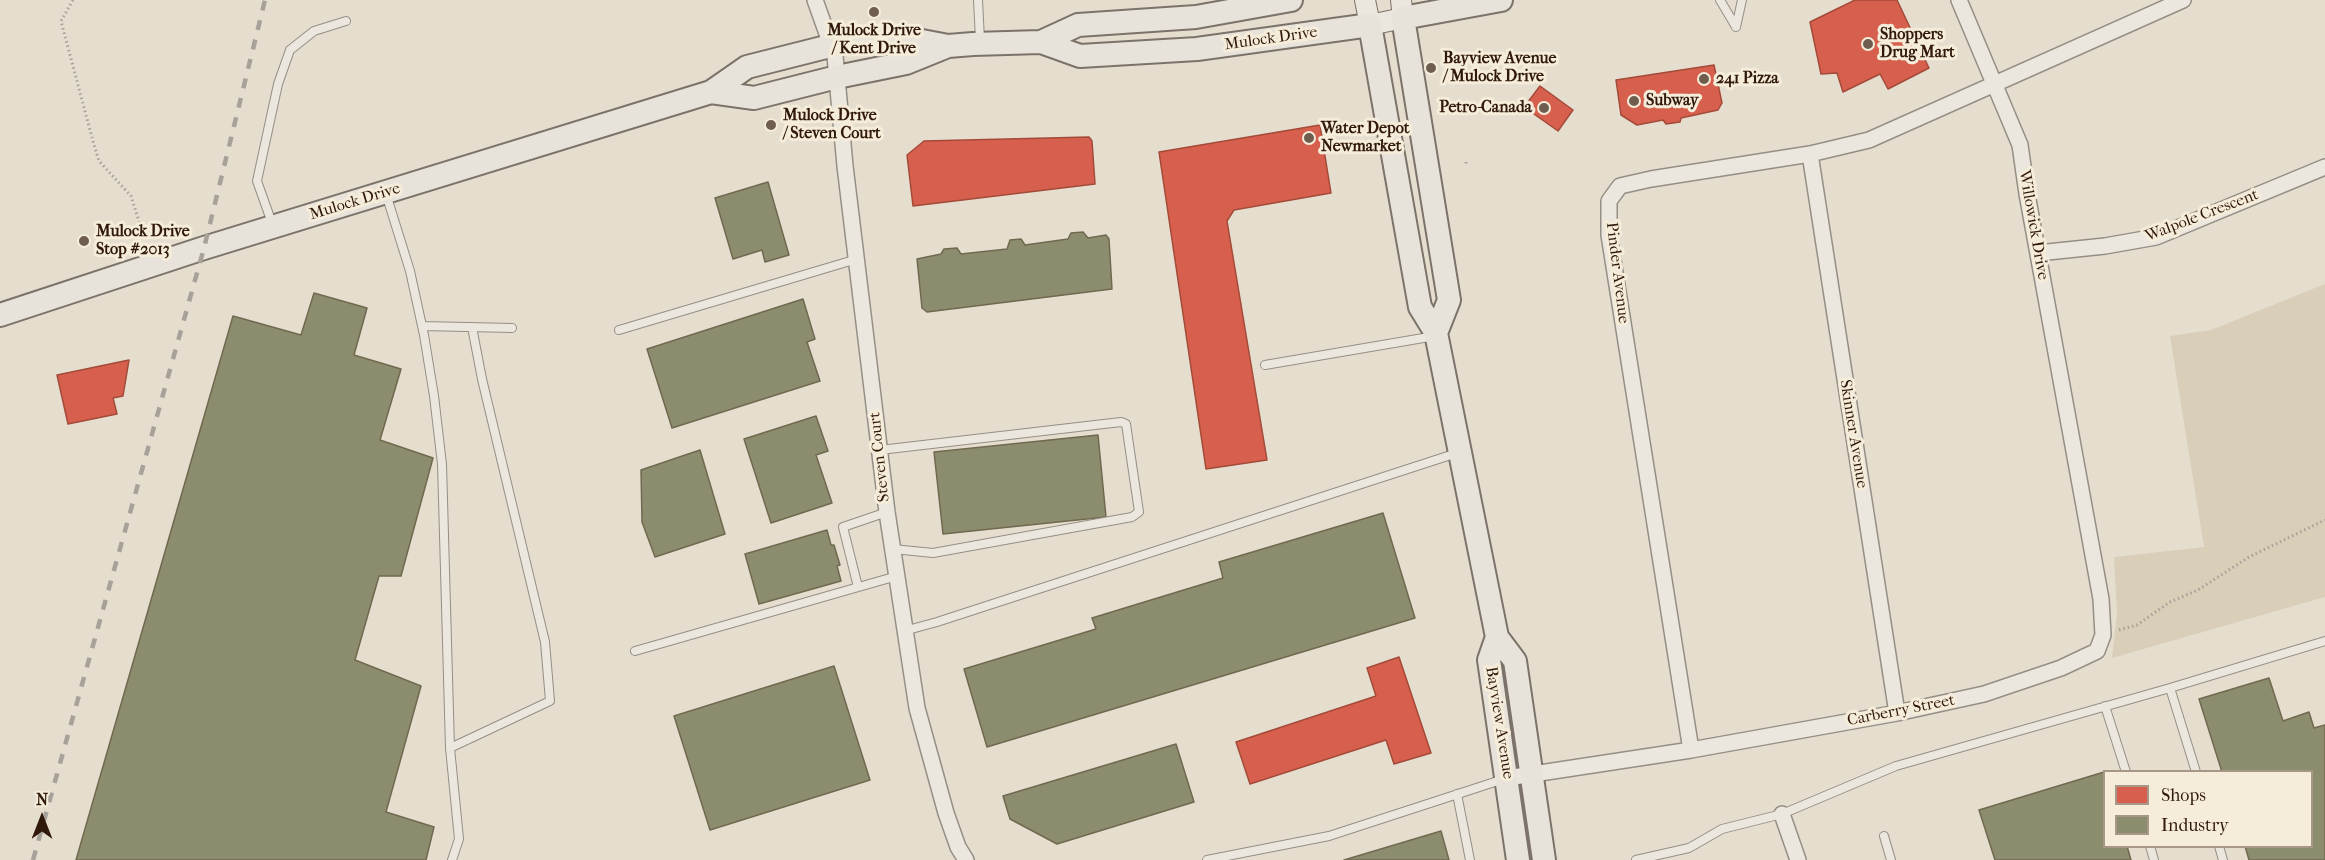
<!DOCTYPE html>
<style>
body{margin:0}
#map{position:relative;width:2325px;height:860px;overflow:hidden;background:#e5decf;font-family:"IM FELL French Canon",serif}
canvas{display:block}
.legend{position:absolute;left:2103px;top:770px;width:210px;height:78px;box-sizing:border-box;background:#f5ecd9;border:2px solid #a69786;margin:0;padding:8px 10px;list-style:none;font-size:18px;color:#30180a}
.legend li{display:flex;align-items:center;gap:12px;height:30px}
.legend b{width:30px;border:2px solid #a69786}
.north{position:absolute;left:12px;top:788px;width:60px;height:60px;-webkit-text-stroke:4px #f5ecd9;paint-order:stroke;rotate:0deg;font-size:16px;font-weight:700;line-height:24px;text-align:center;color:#30180a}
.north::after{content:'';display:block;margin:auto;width:21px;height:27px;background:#30180a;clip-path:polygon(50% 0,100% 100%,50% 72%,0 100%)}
</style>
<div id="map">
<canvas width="2325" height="860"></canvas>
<ul class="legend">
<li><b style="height:16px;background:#d6604d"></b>Shops</li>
<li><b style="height:16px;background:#8c8c6e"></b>Industry</li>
</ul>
<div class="north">N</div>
</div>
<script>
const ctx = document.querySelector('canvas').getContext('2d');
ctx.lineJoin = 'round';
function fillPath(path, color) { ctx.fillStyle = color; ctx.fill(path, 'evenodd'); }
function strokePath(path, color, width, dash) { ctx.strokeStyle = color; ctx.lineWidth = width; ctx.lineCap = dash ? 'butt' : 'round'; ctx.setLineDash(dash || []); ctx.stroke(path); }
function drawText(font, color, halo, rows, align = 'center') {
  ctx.font = font + ' "IM FELL French Canon",serif'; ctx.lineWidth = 6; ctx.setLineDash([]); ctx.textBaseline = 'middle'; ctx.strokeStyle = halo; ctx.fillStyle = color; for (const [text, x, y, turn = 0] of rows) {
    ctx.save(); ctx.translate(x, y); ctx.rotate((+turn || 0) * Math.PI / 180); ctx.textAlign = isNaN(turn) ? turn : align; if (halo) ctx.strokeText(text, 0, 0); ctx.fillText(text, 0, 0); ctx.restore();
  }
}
const green = new Path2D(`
 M2325,284V597L2112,658L2117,614L2114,557L2204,547L2170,336L2211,330Z`);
const shops = new Path2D(`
 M1855,0H1897L1929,68L1888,89L1880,74L1843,92L1837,73L1821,74L1810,22Z
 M1714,65L1722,103L1718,110L1681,118L1680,122L1666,124L1663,120L1637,125L1621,115L1616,80Z
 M1540,86L1573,110L1558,131L1524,107Z
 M1320,125L1331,193L1234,210L1227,221L1267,460L1206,469L1159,152Z
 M1089,137L1092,141L1095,184L913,206L907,155L924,141Z
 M129,360L123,396L113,398L117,414L68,424L57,375Z
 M1399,657L1431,753L1394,764L1386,740L1250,784L1236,742L1376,696L1367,668Z`);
const industry = new Path2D(`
 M768,182L789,255L765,262L762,250L733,259L715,198Z
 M1083,232L1088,238L1106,235L1109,239L1112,289L927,312L922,308L917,259L941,254L944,249L957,248L961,254L1007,249L1010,240L1021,239L1025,245L1068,239L1071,233Z
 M314,293L367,308L354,355L401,369L380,440L433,458L401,576H379L355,660L421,686L386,812L434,827L426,860H76L233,316L301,335Z
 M803,299L815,339L807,342L820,381L672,428L647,349Z
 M816,416L828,451L816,455L832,503L771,523L744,439Z
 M1098,435L1106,517L943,534L934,452Z
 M700,450L725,534L655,557L642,522L641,470Z
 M1383,513L1415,618L987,747L964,669L1096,629L1092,618L1223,578L1219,562Z
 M827,530L831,545H834L840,565L837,566L841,581L759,604L745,554Z
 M834,666L870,780L710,830L674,716Z
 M2269,678L2283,721L2309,712L2314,728L2325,725V860H2249L2245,846H2312V772H2222L2199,699Z
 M1176,744L1194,802L1057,844L1010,819L1003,796Z
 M2104,772V846H2127L2131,860H1995L1979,810Z
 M1441,831L1449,860H1344Z`);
const path = new Path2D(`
 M73,0L61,21L94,145L99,161L131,196L144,237
 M1466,162V165
 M2119,630L2137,625L2170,602L2198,590L2249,557L2325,520`);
const lane = new Path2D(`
 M978,0L980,40
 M1720,0L1736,27
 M1736,27L1742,0
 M386,194L410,271L424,335L434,396L442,464L450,748L459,839L452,860
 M272,223L257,181L278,84L290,50L314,31L346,21
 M422,326L512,328
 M619,330L857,259
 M1265,365L1435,336
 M880,450L1121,422L1126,424L1139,512L1132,517L933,553L893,549
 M858,587L843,527L887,512
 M904,631L937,622L1457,453
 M635,651L897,576
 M2105,706L2126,772
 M450,748L550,701L545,642L482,379L472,327
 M2196,772L2170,688L2325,641
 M1457,794L1470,860
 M1884,836L1891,860
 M2150,846L2154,860
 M2219,846L2223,860
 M1207,860L1329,836L1504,779
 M1636,860L1689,848L1722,829L1782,814L1896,766L2170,688`);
const street = new Path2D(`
 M815,0L835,56L845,166L887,512L917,708L946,813L958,847L966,860
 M1810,154L1897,713
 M2038,253L2105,246L2156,237L2325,167
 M1691,750L1609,235V201L1620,186L1651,179L1810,154L1869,140L2183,0
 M1507,778L1691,750L1897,713L1984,694L2061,668L2097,651L2103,635L2101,599L2027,194L2020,145L1959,0
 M1782,814L1798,860`);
const secondary = new Path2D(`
 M1365,0L1370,25L1403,18L1401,0`);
const primary = new Path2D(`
 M1041,42L1078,25L1196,17L1291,0
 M711,92L754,98L837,77L906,63L948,46L973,44L1041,42L1080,56L1197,49L1370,25L1420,307L1436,333L1497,637L1515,661L1544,860
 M0,315L204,248L711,92L747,67L830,46L864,39L901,37L948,46
 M1436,333L1449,300L1403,18L1501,0
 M1497,637L1489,660L1518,860`);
const rail = new Path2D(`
 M33,860L204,248L265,0`);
const markers = [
 [874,12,6,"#6f5d4f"],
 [1868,44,6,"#6f5d4f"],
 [1431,68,6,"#6f5d4f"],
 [1704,79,6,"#6f5d4f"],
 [1634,101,6,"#6f5d4f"],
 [1544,108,6,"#6f5d4f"],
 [771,125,6,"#6f5d4f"],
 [1309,138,6,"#6f5d4f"],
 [84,241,6,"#6f5d4f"]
];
const poiNames = [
 ["Mulock Drive",874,31,"center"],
 ["/ Kent Drive",874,49,"center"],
 ["Shoppers",1880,35],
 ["Drug Mart",1880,53],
 ["Bayview Avenue",1443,59],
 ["/ Mulock Drive",1443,77],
 ["241 Pizza",1716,79],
 ["Subway",1646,101],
 ["Petro-Canada",1532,108,"right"],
 ["Mulock Drive",783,116],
 ["/ Steven Court",783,134],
 ["Water Depot",1321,129],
 ["Newmarket",1321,147],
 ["Mulock Drive",96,232],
 ["Stop #2013",96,250]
];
const streetNames = [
 ["Mulock Drive",1271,39,-8],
 ["Mulock Drive",355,202,-17],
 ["Walpole Crescent",2202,216,-21],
 ["Willowick Drive",2033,225,80],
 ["Pinder Avenue",1617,273,83],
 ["Skinner Avenue",1853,434,81],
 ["Steven Court",880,457,-96],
 ["Carberry Street",1901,711,-11],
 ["Bayview Avenue",1499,723,81]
];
fillPath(green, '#d9ceb8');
fillPath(shops, '#d6604d');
strokePath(shops, '#a44a39', 1.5);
fillPath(industry, '#8c8c6e');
strokePath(industry, '#706950', 1.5);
strokePath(lane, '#958e84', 10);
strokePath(street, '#958e84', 18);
strokePath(secondary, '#7b7369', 22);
strokePath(primary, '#7b7369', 26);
strokePath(path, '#a7a199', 3, [1.5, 3]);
strokePath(lane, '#ebe7df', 8);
strokePath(street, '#ebe7df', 15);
strokePath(secondary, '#ebe7df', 20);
strokePath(primary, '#e8e3da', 22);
strokePath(rail, '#a7a199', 4.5, [10, 10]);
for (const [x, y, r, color] of markers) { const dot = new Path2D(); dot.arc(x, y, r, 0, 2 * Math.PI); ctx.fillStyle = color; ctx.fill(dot); strokePath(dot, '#f5ecd9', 2); }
drawText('bold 16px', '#30180a', '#f5ecd9', poiNames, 'left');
drawText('16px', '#30180a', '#f5ecd9', streetNames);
</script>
